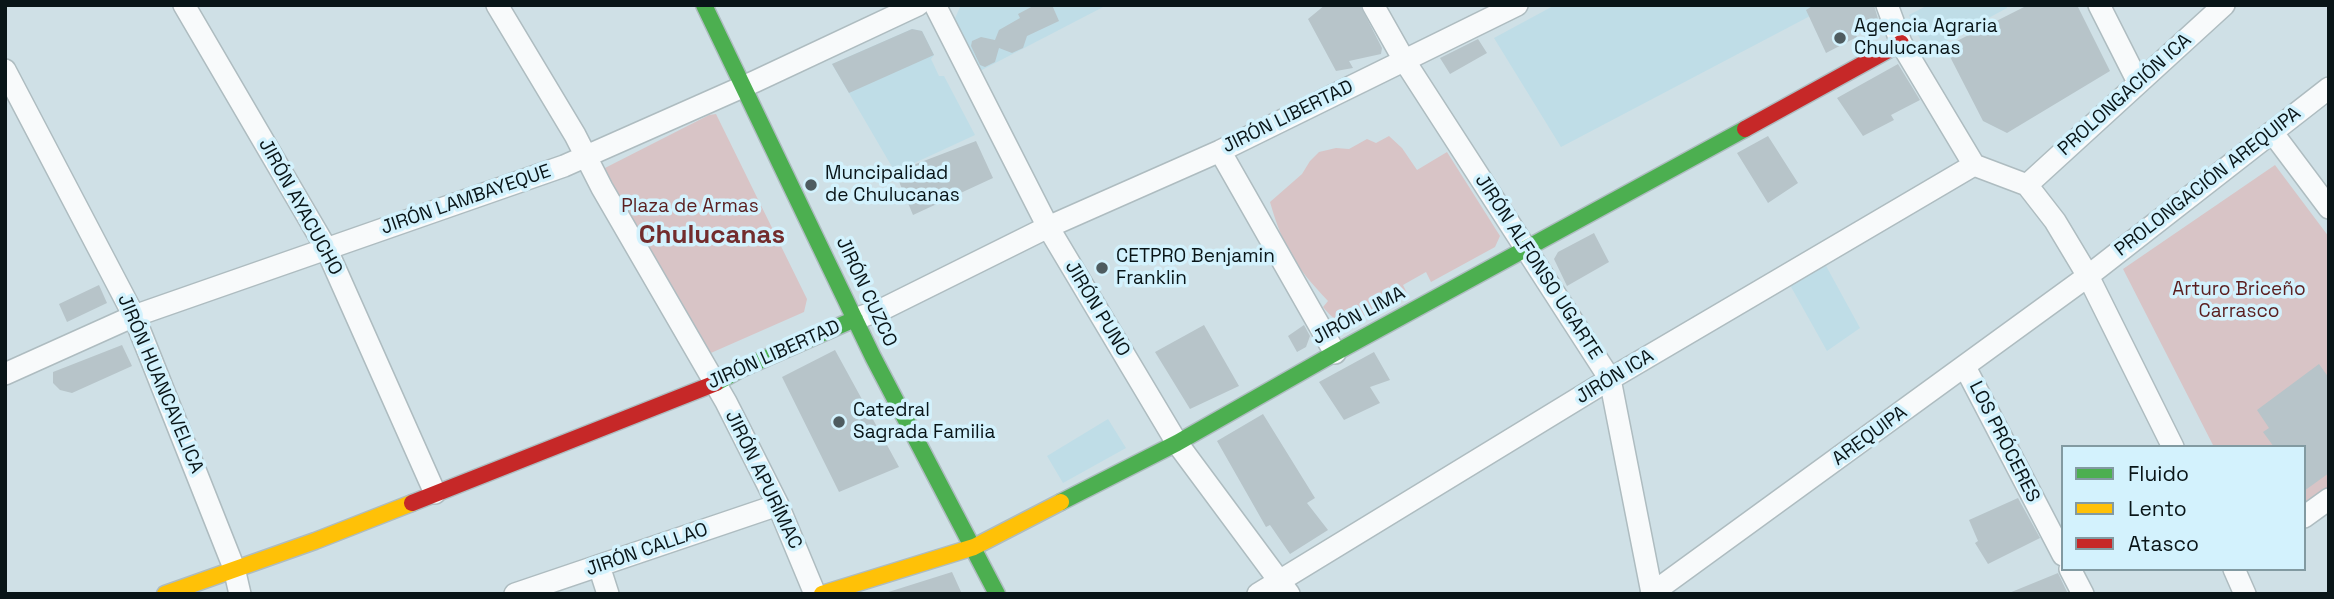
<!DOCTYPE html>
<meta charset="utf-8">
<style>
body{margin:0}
#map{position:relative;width:2334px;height:599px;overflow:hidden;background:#cfe0e6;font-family:"Space Grotesk",sans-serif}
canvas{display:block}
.frame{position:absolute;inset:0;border:7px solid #091518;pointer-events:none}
.legend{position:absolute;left:2061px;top:445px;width:245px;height:126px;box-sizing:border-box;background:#d3f2fd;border:2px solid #829aa1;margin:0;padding:9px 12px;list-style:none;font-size:21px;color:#091518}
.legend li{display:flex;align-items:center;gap:14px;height:35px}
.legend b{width:35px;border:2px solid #829aa1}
</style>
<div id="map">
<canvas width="2334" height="599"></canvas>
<div class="frame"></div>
<ul class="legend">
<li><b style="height:9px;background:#4caf50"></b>Fluido</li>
<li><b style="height:9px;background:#ffc107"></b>Lento</li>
<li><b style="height:9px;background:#c62828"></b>Atasco</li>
</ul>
</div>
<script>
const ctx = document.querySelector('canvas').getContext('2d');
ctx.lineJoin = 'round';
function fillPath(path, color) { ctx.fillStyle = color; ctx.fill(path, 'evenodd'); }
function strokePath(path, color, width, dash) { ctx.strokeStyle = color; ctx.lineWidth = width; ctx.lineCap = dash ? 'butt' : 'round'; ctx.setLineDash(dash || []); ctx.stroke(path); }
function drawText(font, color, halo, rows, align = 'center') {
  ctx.font = font + ' "Space Grotesk",sans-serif'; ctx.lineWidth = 7; ctx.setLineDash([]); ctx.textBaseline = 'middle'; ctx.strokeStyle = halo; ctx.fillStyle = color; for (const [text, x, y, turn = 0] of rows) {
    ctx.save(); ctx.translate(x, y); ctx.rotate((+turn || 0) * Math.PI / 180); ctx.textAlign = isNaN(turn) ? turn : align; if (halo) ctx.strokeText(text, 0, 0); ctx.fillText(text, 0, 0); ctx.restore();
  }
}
const built = new Path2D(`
 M964,5H1107L976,73L952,25L960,7Z
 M1555,5H1831L1561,147L1494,38Z
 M1928,5H2006L2007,8L1926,52L1909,15Z
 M912,29L922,31L934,55L931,59L939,76H944L975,135L895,172L832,64Z
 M1825,264L1860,328L1827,351L1790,285Z
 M1108,419L1126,448L1063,483L1047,456Z`);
const green = new Path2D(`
 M716,114L807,299L804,312L704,356L601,170L709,115Z
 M1389,136L1402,148L1417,170L1447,152L1500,236L1495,247L1431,282L1426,272L1403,285L1407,293L1349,324C1338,323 1330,316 1323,307L1328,301C1296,267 1283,248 1270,202L1302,174L1310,161L1319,152L1336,148L1349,149L1367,139L1376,143Z
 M2275,165L2329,237V487L2304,505V447H2214L2123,269Z`);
const building = new Path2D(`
 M1035,5H1052L1059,21L1027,36L1023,48L1012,53L999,48L995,62L985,67L980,65L971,46L972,41L981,37L995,40L999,30L1020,18L1018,14Z
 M1325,5H1360L1382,48L1381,54L1349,61L1353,68L1336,71L1308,19Z
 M1814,5H1874L1878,19L1854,30L1857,37L1826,53L1806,10Z
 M2028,5H2077L2110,71L2007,133L1983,121L1945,47Z
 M912,29L922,31L934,55L849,93L832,64Z
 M1478,39L1487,53L1450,74L1440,58Z
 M1898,64L1920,100L1891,115L1894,120L1863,136L1837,98Z
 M1768,136L1798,183L1768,203L1737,153Z
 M976,141L993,178L913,215L895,172Z
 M1594,233L1609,262L1567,286L1554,259L1558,252Z
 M99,285L107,303L67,322L59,304Z
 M1204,325L1239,386L1190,409L1155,352Z
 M1304,325L1310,336L1306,347L1297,352L1288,336Z
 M122,345L132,366L72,393L60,390L53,383V372Z
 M835,350L899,467L839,492L782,377Z
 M1374,352L1390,380L1370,387L1380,403L1344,420L1319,382Z
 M2319,364L2329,378V473L2304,491V447H2274L2263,432L2269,428L2257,410Z
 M1263,414L1315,498L1307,503L1328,530L1290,554L1270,525L1266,527L1217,441Z
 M2018,498L2040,538L1988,564L1975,543L1978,541L1969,520Z
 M952,572L962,594H882Z
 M2058,573L2068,594H2009V593Z`);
const street = new Path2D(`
 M184,5L326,248L435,493
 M497,5L575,135L602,188L726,402L778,505L815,594
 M935,5L1048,227L1177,443L1289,594
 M1373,5L1404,60L1610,379L1652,593
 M1887,5L1901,43L1974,165
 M2099,5L2138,82
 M5,70L134,316L234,568L240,594
 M2272,132L2329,208
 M1220,151L1335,353
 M1974,165L2027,185L2055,221L2088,276L2173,447
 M2027,185L2224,5
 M855,319L883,309L1048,227L1220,151L1517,5
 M1965,367L2063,555
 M5,374L134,316L564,166L756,81L918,5
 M2304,517L2329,499
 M599,566L608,594
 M2070,569L2083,594
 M2234,569L2245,594
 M515,594L778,505
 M1258,594L1610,379L1974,165
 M1651,594L2088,276L2329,88`);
const fast = new Path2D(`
 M704,5L873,357L997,594
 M716,383L741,369L855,319
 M1061,502L1177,443L1335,353L1745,129`);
const slow = new Path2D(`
 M165,594L315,541L412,503
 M822,594L974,547L1061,502`);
const jam = new Path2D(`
 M1745,129L1901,43
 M412,503L716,383`);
const markers = [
 [1840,38,7,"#4e5c60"],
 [811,185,7,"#4e5c60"],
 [1102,268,7,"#4e5c60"],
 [839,422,7,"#4e5c60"]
];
const poiNames = [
 ["Agencia Agraria",1854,27],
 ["Chulucanas",1854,49],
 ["Muncipalidad",825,174],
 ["de Chulucanas",825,196],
 ["CETPRO Benjamin",1116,257],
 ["Franklin",1116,279],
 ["Catedral",853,411],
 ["Sagrada Familia",853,433]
];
const streetNames = [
 ["PROLONGACIÓN ICA",2125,95,-42],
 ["JIRÓN LIBERTAD",1288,117,-26],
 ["PROLONGACIÓN AREQUIPA",2208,182,-38],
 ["JIRÓN LAMBAYEQUE",466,200,-19],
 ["JIRÓN AYACUCHO",300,207,61],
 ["JIRÓN ALFONSO UGARTE",1538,267,57],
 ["JIRÓN CUZCO",866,292,65],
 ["JIRÓN PUNO",1097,309,59],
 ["JIRÓN LIMA",1359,316,-28],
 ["JIRÓN LIBERTAD",774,355,-24],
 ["JIRÓN ICA",1615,377,-31],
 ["JIRÓN HUANCAVELICA",160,384,67],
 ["AREQUIPA",1870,436,-36],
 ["LOS PRÓCERES",2004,442,63],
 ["JIRÓN APURÍMAC",763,480,64],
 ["JIRÓN CALLAO",647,550,-19]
];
const parkNames = [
 ["Plaza de Armas",690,207],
 ["Arturo Briceño",2239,290],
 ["Carrasco",2239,312]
];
const districtNames = [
 ["Chulucanas",712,236]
];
fillPath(built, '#bfdde7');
fillPath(green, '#d8c4c6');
fillPath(building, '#b7c4c9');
strokePath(street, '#aebcc0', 24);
strokePath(fast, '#aebcc0', 19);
strokePath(slow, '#aebcc0', 19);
strokePath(jam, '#aebcc0', 19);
strokePath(street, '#f8fafb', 21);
strokePath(fast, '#4caf50', 16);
strokePath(slow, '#ffc107', 16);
strokePath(jam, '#c62828', 16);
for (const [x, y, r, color] of markers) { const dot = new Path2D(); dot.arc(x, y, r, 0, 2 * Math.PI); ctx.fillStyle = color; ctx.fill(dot); strokePath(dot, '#d3f2fd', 2.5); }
drawText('19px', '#091518', '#d3f2fd', poiNames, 'left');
drawText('19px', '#091518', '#d3f2fd', streetNames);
drawText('19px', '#5a1e1f', '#d3f2fd', parkNames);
drawText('bold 26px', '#732d2d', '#d3f2fd', districtNames);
</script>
